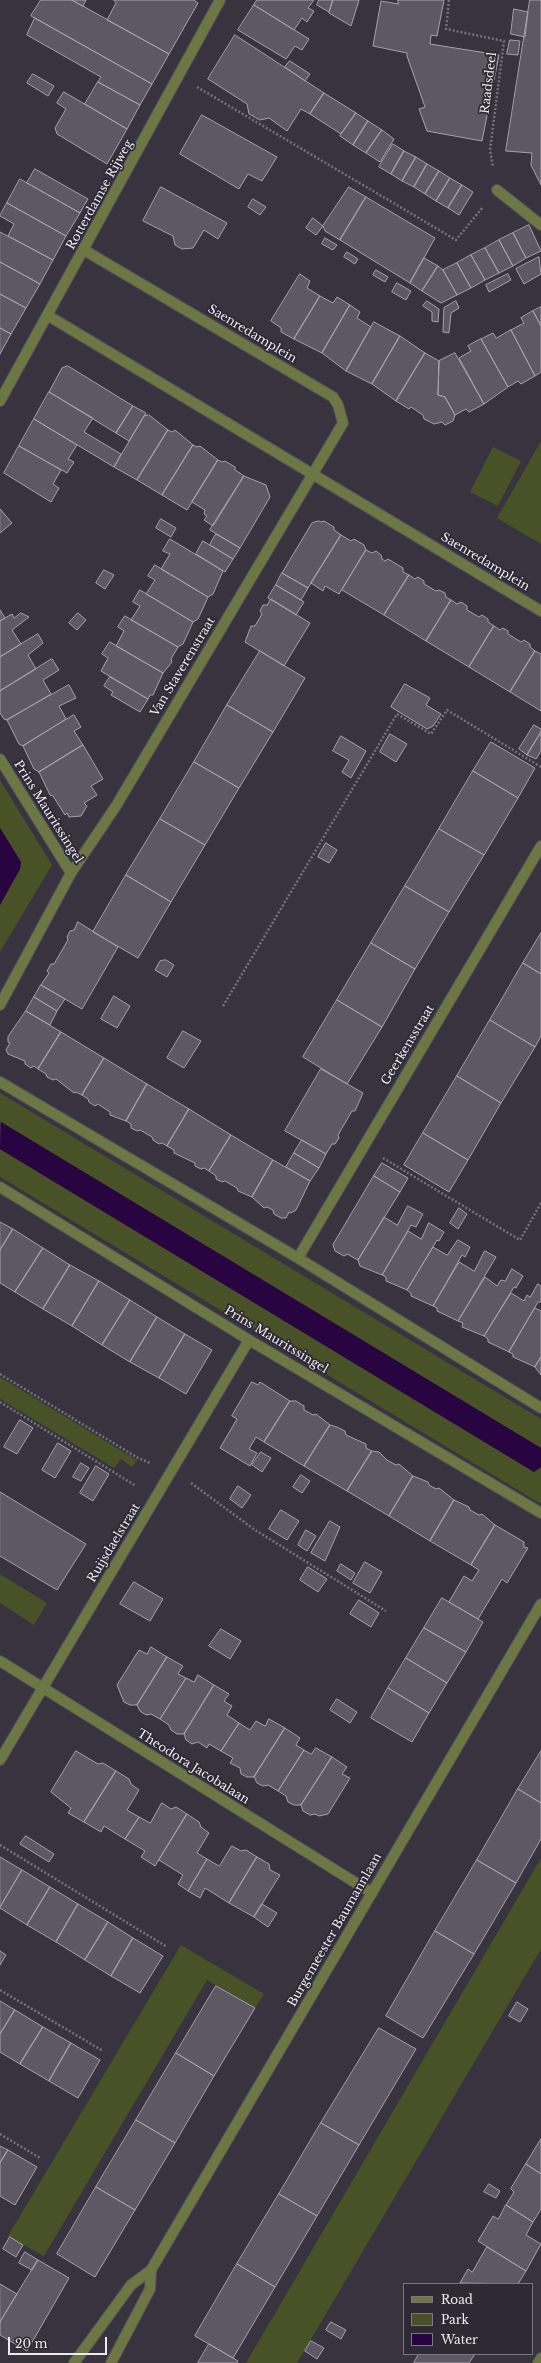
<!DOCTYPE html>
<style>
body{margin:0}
#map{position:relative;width:541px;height:2363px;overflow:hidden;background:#38333f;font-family:"Libre Baskerville",serif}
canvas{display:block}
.legend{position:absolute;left:403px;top:2283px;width:130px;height:72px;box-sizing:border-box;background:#2e2934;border:1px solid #7a7680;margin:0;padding:5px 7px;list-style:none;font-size:12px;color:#ece9f1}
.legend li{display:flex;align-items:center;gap:8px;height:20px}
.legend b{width:20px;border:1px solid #7a7680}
.scale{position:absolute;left:8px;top:2337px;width:99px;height:18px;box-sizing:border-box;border:2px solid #ece9f1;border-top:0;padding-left:5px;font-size:12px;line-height:14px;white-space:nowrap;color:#ece9f1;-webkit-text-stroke:3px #2e2934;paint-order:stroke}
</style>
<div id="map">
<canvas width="541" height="2363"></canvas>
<ul class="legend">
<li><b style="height:5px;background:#6c7743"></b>Road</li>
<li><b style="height:11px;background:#495127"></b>Park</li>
<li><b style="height:11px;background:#280440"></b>Water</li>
</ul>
<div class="scale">20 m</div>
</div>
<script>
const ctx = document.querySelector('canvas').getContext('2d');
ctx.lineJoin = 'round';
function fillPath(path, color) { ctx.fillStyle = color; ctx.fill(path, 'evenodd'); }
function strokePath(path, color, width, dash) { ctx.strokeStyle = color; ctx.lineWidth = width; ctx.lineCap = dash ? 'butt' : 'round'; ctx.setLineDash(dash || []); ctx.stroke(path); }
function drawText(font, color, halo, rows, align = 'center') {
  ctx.font = font + ' "Libre Baskerville",serif'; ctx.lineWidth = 3.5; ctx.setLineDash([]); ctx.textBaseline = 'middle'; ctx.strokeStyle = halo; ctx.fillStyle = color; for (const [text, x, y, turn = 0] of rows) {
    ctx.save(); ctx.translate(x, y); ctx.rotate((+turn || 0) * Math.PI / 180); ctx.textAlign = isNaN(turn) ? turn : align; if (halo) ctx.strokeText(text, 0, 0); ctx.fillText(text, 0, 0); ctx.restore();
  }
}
const green = new Path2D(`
 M541,441V544L497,518Z
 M493,447L521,461L498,506L470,492Z
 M0,780L52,865L0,952V905L20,869L21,862L0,828Z
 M0,1093L541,1419V1448L1,1122L0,1124Z
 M0,1149L534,1472L541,1467V1504L0,1177Z
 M0,1377L137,1460L132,1467L121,1459L114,1468L0,1399Z
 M0,1574L47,1603L34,1625L0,1603Z
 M541,1858V1949L297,2363H246Z
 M181,1945L264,1994L255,2008L207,1980L44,2256L8,2236Z`);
const water = new Path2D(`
 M0,828L21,862L20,869L0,905Z
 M1,1122L541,1448V1467L534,1472L0,1149Z`);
const building = new Path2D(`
 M41,0H72L169,54L152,84L31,16Z
 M72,0H86L83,6Z
 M114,0H194L198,3L169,54L107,20L116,3Z
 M257,0H314L308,8L314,11L307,22L302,18L294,30L254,5Z
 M319,0H333L329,12L317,5Z
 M333,0H359L351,26L329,13Z
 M398,0H444L437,36L431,35L430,44L499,55L482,141L427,131L419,109L425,107L407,56V53L373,46L381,1L398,4Z
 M530,0H541V185L531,165L532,153L506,151Z
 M254,5L309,39L302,50L295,46L286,59L238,30Z
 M514,9L528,12L525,37L511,34Z
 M35,18L152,84L140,105L98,82L101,77L27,35Z
 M235,35L324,93L310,114L301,109L287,131L269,118L260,120L249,114L247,104L208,79Z
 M510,40L520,41L518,55L507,54Z
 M290,61L310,74L305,81L285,67Z
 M33,74L54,86L48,96L27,83Z
 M98,82L140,105L127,129L85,104Z
 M64,92L127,129L107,164L57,134L55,128L66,109L57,103Z
 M324,93L356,113L341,134L310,114Z
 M356,113L368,121L353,145L340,136Z
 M202,115L277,157L262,181L248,174L239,189L180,154Z
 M368,121L382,130L366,153L353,145Z
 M382,130L394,139L380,162L366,153Z
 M393,144L404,151L391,174L379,167Z
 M404,151L416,157L402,181L391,174Z
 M416,157L427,164L414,187L402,181Z
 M427,164L439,171L425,194L414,187Z
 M35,169L88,199L80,213L27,183Z
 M439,171L450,178L436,201L425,194Z
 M450,178L462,185L448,208L436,201Z
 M20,179L80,213L66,236L7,203Z
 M462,185L473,192L459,215L448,208Z
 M161,187L227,223L218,239L204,230L193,248L182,249L175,245L173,236L143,221Z
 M349,187L366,197L340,240L325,231L323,226Z
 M366,197L435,238L410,283L340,240Z
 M253,199L266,207L260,215L248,207Z
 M7,203L66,236L53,260L8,236L14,224L0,216Z
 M313,218L323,226L316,235L306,228Z
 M529,225L541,251L526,258L513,233Z
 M0,232L53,260L40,284L0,262Z
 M513,233L526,258L513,266L499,240Z
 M325,238L337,245L333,250L322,244Z
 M499,240L513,266L499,273L485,248Z
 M485,248L499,273L485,280L471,255Z
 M347,252L358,259L355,264L344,257Z
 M471,255L485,280L471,288L457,263Z
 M539,257L541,274L524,284L516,269Z
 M424,258L438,266L422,291L410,283Z
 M0,262L40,284L26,308L0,294Z
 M457,263L471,288L457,295L443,270Z
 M438,266L443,270L457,295L441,303L422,291Z
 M376,270L388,277L385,282L373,275Z
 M300,274L310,281L307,288L320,296L294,339L281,332V328L271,321Z
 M508,274L511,280L489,292L486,285Z
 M397,283L411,291L406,300L392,292Z
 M0,294L26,308L11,334L0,328Z
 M320,296L333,303L337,297L350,305L322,353L294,339Z
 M427,301L439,309L438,322L432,321V312L423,306Z
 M456,301L459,308L451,313L449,333L443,332L444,308Z
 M350,305L360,312L357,318L371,327L346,371L322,353Z
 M541,307V326L533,311Z
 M533,311L541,326V372L535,376L511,330L524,323L521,318Z
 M374,322L400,336L372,384L346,371Z
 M0,328L11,334L0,354Z
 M511,330L535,376L521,384L518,381L508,387L481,339L493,333L496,338Z
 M400,336L425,353L396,401L372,384Z
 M481,339L508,387L484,404L459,358L471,351L468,346Z
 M425,353L439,361L438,395L445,397L455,415L453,421L445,425L442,422L434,424L424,419L423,415L411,407L409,409L396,401Z
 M455,353L484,404L469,412L466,409L455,415L445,397L438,395L439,361Z
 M68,366L133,406L116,433L49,392L62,368Z
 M49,392L93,418L84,432L121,454L114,467L34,419Z
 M133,406L146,413L129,441L116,433Z
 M149,415L168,430L137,480L114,467L144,416Z
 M34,419L77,445L68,459L74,462L67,473L19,446Z
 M168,430L172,432L175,430L193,445L162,495L137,480Z
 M193,445L197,447L200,446L218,460L187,510L162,495Z
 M19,446L61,470L53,484L59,488L51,502L4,473Z
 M218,460L222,462L225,461L235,467V470L244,476L213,526L204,520L207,516L204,514L205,510L192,502Z
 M244,476L266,485L270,497L240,548L210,530Z
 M0,509L12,523L0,533Z
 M161,519L176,528L171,537L156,528Z
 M319,521L321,522L324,521L334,527V530L341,535L308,588L282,573L312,523Z
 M216,534L240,548L233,559L210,545Z
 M341,535L351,541L354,539L364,545L366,550L339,594L325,586L323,591L311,583Z
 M170,539L223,571L213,594L208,597L161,569L170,554L163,551Z
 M203,541L233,559L225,572L196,554Z
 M366,550L372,553L376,551L381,555L382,559L385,561L388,559L403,568V572L409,575L384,615L342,590Z
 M155,565L208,597L198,619L193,622L146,594L155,580L148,576Z
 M104,570L114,575L105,589L96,583Z
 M282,573L308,588L301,600L276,585Z
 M409,575L415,579L418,577L424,581V584L436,591L439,590L445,593L446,597L451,600L426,641L384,615Z
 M276,585L304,602L296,615L268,598Z
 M140,590L193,622L183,644L178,647L131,620L140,606L133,602Z
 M271,599L310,623L284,666L245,642L251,626H255L262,614L260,611L263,605H267Z
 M451,600L457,604L461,602L467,606V610L479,617L482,615L488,619V622L494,626L469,667L426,641Z
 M0,610L5,618L0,621Z
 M21,613L29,617L12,630L21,644L0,657V621L12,614L14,618Z
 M78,613L86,620L77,630L69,623Z
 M125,616L178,647L171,659L172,662L163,673L116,646L124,631L118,627Z
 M494,626L500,630L503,628L508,631V634L521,642L524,640L530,644V647L535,651L510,692L469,667Z
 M38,634L43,643L28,655L36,669L0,691V657Z
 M110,642L163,673L153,695H150L148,699L101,671L108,658L102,654Z
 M260,651L305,678L273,732L227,705Z
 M535,651L541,654V711L510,692Z
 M52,659L59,670L43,680L51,694L7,720L4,719L0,713V691Z
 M110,677L148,699L140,712L111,695L113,692L104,686Z
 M405,684L430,698L426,705L441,714L433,726L427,729L391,707Z
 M69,685L76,698L59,706L66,719L23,746L19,744L7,720Z
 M227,705L273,732L239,788L194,762Z
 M74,715L81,727L74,731L83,745L39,772L34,769L23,746Z
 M534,725L541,729V732L527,755L519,749Z
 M541,732V751L536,759L527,755Z
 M390,734L407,744L396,762L380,752Z
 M341,736L366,751L351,778L342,772L349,760L333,751Z
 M491,742L535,768L518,798L473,771Z
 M83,745L103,779L91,786L97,795L84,803L87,806L81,816L69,817L67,813L65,815L53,796L50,795L39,772Z
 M194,762L239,788L205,845L160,819Z
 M473,771L518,798L484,855L439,829Z
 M160,819L205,845L171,902L126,875Z
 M439,829L484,855L449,912L405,886Z
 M326,843L337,850L329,863L318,857Z
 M126,875L171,902L138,958L93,932Z
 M405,886L449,912L415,969L371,943Z
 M78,922L118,947L82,1009L41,985L49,973L47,971L51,964H54L68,940L67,937L70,931L74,930Z
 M541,933V974L523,963Z
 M371,943L415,969L382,1027L337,1000Z
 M166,960L174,965L167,977L155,970L160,961Z
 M523,963L541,974V1036L535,1047L490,1020Z
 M41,985L65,999L57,1011L34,997Z
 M114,996L130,1006L117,1028L101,1019Z
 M34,997L57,1011L50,1025L26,1011Z
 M337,1000L382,1027L347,1084L303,1057Z
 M26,1011L61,1032L38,1069L34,1066L31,1068L25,1064V1061L8,1054L6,1050L10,1043L8,1042V1037Z
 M490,1020L535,1047L501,1103L457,1076Z
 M183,1031L201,1041L184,1068L167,1058Z
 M61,1032L104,1058L82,1095L76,1092L74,1093L56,1079L53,1080L47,1077L46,1074L38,1069Z
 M104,1058L147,1084L126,1121L110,1115V1112L98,1104L95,1106L89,1102L88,1099L82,1095Z
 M321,1069L363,1093L355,1111H352L338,1135L339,1138L335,1144H332L326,1154L285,1131Z
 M457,1076L501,1103L468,1160L423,1133Z
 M147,1084L189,1109L167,1146L162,1143L159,1144L153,1140L152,1137L140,1130L137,1131L131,1128V1124L126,1121Z
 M189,1109L231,1135L209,1171L204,1168L201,1169L195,1166V1163L174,1153V1150L167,1146Z
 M423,1133L468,1160L449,1192L404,1165Z
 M231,1135L273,1160L252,1197L238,1191L237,1188L225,1181L222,1182L216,1179V1176L209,1171Z
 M302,1140L326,1154L319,1168L294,1153Z
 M294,1153L319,1168L310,1181L286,1167Z
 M273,1160L310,1181L296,1210L291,1213L289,1212L286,1218H281L274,1214L273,1210L267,1207L264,1208L252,1197Z
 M382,1163L408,1178L400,1192L374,1176Z
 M374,1176L400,1192L358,1260L347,1254L344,1256L335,1251L333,1245Z
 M408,1206L423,1214L416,1227L411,1225L382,1275L360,1266L358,1260L384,1217L397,1225Z
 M459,1208L467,1214L458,1229L450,1223Z
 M0,1222L13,1229L0,1250Z
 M429,1223L444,1232L439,1241L437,1240L407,1290L386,1281V1277L382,1275L408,1231L421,1239Z
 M13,1229L43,1248L15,1292L0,1283V1250Z
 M458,1240L470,1247L465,1257L462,1255L433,1306L411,1296V1293L407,1290L433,1247L447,1255Z
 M43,1248L70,1265L43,1309L15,1292Z
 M485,1251L496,1257L458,1321L437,1311V1308L433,1306L459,1262L474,1271Z
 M70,1265L99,1281L72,1326L43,1309Z
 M512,1269L523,1276L516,1288L514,1287L484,1336L462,1327L463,1323L458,1321L485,1277L497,1286L501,1280L505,1281Z
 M99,1281L130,1300L102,1345L72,1326Z
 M538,1284L541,1286V1302H538L509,1352L488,1342V1339L484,1336L511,1293L524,1301L527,1295L530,1297Z
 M130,1300L157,1317L130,1362L102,1345Z
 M535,1308L541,1311V1357L535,1367L513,1357V1354L509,1352Z
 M157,1317L185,1334L159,1378L130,1362Z
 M185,1334L212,1350L186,1394L159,1378Z
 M541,1357V1375L535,1367Z
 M252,1382L258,1385L260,1382L290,1401L264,1442L256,1437L249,1449L257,1453L250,1466L220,1448L237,1419L232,1416Z
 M290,1401H296L304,1406V1410L313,1415L316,1414L330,1425L304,1466L264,1442Z
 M20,1420L33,1428L17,1454L4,1447Z
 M330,1425L337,1427L345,1431L346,1435L366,1444V1448L372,1451L347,1491L304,1466Z
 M58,1443L71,1451L55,1478L42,1470Z
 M372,1451L379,1452L387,1460L396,1465L399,1464L413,1476L389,1516L347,1491Z
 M261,1452L271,1458L262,1472L252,1465Z
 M81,1463L89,1468L81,1481L73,1477Z
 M96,1466L109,1474L93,1501L80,1493Z
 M301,1475L310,1481L302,1493L293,1487Z
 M413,1476L428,1482L429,1485L436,1489L439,1488L454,1500L430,1541L389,1516Z
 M238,1486L251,1495L242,1508L230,1499Z
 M0,1492L86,1544L57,1590L0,1556Z
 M454,1500L469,1507L470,1510L479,1515L482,1514L495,1525L471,1565L430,1541Z
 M281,1510L299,1521L287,1540L269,1529Z
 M330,1521L340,1527L325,1561L311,1553Z
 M495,1525L524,1542V1547L528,1548L507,1583L502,1579L478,1619L449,1602L464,1576L472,1581L479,1570L471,1565Z
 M306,1530L316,1536L307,1551L298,1545Z
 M365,1562L382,1572L370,1593L353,1583Z
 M341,1564L355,1573L351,1580L337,1571Z
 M308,1567L327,1579L318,1592L300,1580Z
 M134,1582L163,1599L150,1621L120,1604Z
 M442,1598L483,1622L466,1652L424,1628Z
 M359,1600L379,1613L371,1627L350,1614Z
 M424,1628L466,1652L447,1683L406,1658Z
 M221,1629L241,1641L230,1659L209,1646Z
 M151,1647L167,1657L137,1705H130L124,1702L117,1685L139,1650L147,1654Z
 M167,1657L183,1666L178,1674L186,1678L160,1719L151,1714L146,1715L140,1711L137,1705Z
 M406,1658L447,1683L429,1713L388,1688Z
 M198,1675L214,1685L184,1734H177L171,1730L169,1725L160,1719L186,1678L194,1682Z
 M214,1685L229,1694L224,1701L232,1706L227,1715L239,1723L221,1751L209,1744L207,1748L198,1742L192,1744L186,1740L184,1734Z
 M388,1688L429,1713L412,1742L371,1718Z
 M337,1699L357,1712L350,1723L330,1710Z
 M269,1719L285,1728L254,1777H247L241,1774L240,1768L230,1763L233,1758L221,1751L239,1723L250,1730L256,1721L265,1726Z
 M285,1728L300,1738L296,1745L304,1750L278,1791L268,1785L263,1786L257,1783L254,1777Z
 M316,1748L332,1757L301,1805H294L288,1802L286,1796L278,1791L304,1750L311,1754Z
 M76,1751L98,1764L103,1763L116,1771L84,1822L68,1813L71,1808L51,1792Z
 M541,1751V1803L518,1789Z
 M332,1757L347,1767L342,1774L350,1778L328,1814L319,1816L315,1814L310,1815L303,1811L301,1805Z
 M116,1771L129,1779L131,1784L139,1790L127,1810L139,1817L125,1839L104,1826L101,1832L84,1822Z
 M518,1789L541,1803V1839L516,1883L477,1860Z
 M162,1803L171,1809L176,1807L187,1814L155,1866L141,1857L145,1851L125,1839L139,1817L150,1823Z
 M187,1814L199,1822L201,1827L209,1833L197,1853L207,1859L188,1891L178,1884L183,1875L159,1860Z
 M26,1836L54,1854L49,1862L20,1844Z
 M232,1846L241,1851L246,1850L257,1857L229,1903L205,1888L200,1898L188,1891L207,1859L219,1866Z
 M0,1857L22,1870L0,1907Z
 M257,1857L269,1864L270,1870L280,1875L254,1917L229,1903Z
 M477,1860L516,1883L474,1954L435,1931Z
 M22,1870L50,1887L27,1925L0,1908Z
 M50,1887L78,1904L56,1942L27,1925Z
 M78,1904L108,1922L85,1960L56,1942Z
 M262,1904L277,1913L268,1927L254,1917Z
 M108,1922L133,1938L111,1976L85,1960Z
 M435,1931L474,1954L423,2038L386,2016Z
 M133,1938L163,1956L140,1993L111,1976Z
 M0,1951L6,1955L0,1965Z
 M216,1986L255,2008L214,2076L176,2053Z
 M0,2001L15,2010L0,2034Z
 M517,2002L528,2009L520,2022L509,2016Z
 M15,2010L43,2027L20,2064L0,2052V2034Z
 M43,2027L71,2043L49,2081L20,2064Z
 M379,2028L416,2049L359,2145L321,2123Z
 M71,2043L100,2060L78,2098L49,2081Z
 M176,2053L214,2076L175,2143L136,2120Z
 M136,2120L175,2143L135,2210L96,2187Z
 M321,2123L359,2145L317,2216L279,2194Z
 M541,2139V2174L526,2164Z
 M0,2146L8,2150L0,2163Z
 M8,2150L37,2167L15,2205L0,2196V2163Z
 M526,2164L541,2174V2209L533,2222L506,2205L514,2192L511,2189Z
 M489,2184L500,2191L496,2198L484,2192Z
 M96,2187L135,2210L95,2277L57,2254Z
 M279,2194L317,2216L275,2287L237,2264Z
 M506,2205L533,2222L526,2235L541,2244L526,2271L478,2241L493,2216L498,2219Z
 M10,2237L23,2245L16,2257L3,2249Z
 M487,2247L526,2271L518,2284L460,2283L468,2269L472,2272Z
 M25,2252L38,2260L32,2270L19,2263Z
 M38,2260L69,2278L27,2351L0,2335V2322Z
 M237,2264L275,2287L233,2358L195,2336Z
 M0,2284L17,2294L0,2322Z
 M331,2322L346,2330L341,2339L326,2330Z
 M311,2341L324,2348L317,2359L305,2351Z
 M209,2344L238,2361L237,2363H198Z
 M419,2354H475L469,2363H414Z`);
const path = new Path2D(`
 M449,0L446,29L504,41L490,150L493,167
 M197,87L456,240L483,207
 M223,1006L397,714L431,734L447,710L541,767
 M383,1158L520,1240L541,1203
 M0,1374L138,1458L150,1463
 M0,1402L136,1486
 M191,1483L255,1530L386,1611
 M0,1845L167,1947
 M0,1990L103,2051
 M0,2134L40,2158`);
const minor = new Path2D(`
 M497,190L541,225
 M47,315L541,611
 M0,401L220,0
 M0,759L71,873
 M0,1005L71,873L116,806L343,423L338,405L333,397L84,250
 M0,1082L298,1258L541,1408
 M0,1187L249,1340L541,1513
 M298,1258L541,846
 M0,1661L372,1893
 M0,1760L249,1340
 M538,2363L541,2358`);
const tertiary = new Path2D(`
 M74,2363L131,2285L151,2270L541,1604
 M111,2363L150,2289L151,2270`);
const streetNames = [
 ["Raadsdeel",489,83,-83],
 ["Rotterdamse Rijweg",100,195,-61],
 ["Saenredamplein",252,334,31],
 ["Saenredamplein",485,562,31],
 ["Van Staverenstraat",183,667,-59],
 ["Prins Mauritssingel",48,812,58],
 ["Geerkensstraat",408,1045,-59],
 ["Prins Mauritssingel",276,1340,31],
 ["Ruijsdaelstraat",114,1543,-59],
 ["Theodora Jacobalaan",193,1767,32],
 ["Burgemeester Baumannlaan",335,1930,-60]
];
fillPath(green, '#495127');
fillPath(water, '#280440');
fillPath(building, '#5e5865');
strokePath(building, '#a7a0af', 1);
strokePath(minor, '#55505b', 12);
strokePath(tertiary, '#55505b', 12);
strokePath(path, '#76717c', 2.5, [2, 2]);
strokePath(minor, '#6c7743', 10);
strokePath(tertiary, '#6c7743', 10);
drawText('12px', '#ece9f1', '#2e2934', streetNames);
</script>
